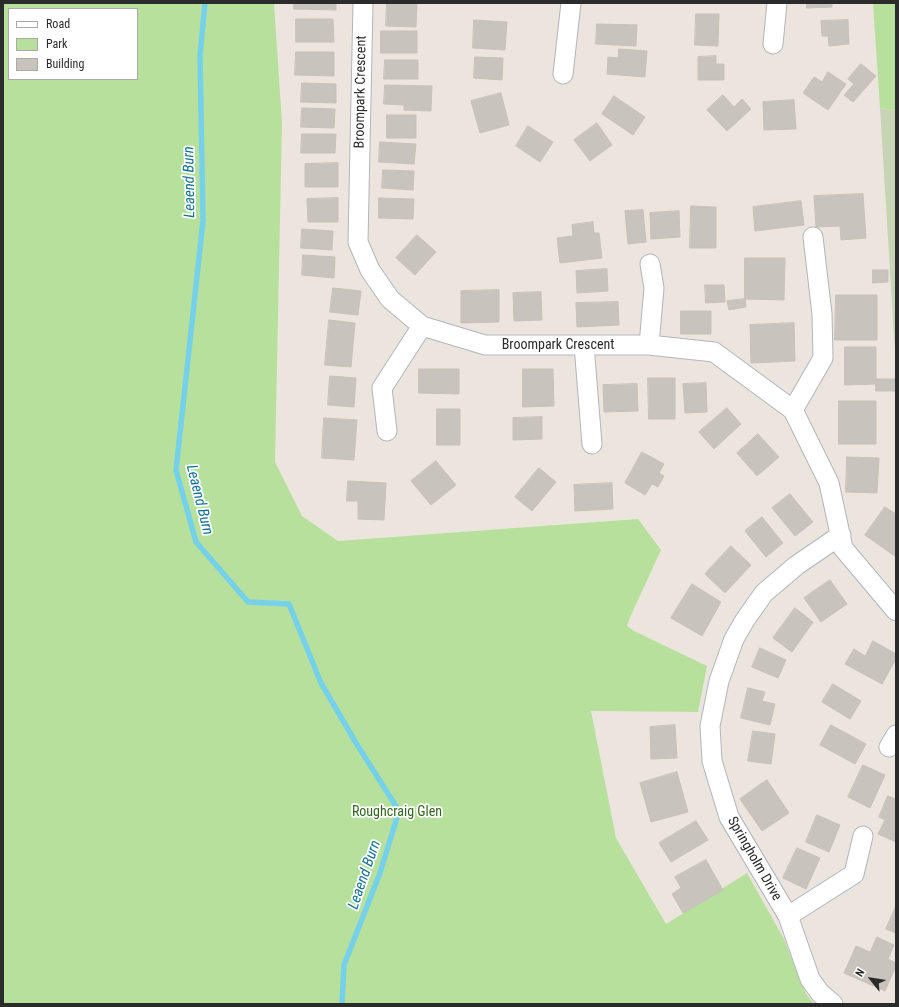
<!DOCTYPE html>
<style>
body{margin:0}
#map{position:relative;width:899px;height:1007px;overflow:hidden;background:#ece5de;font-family:"Roboto Condensed",sans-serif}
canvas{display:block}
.frame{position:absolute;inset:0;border:4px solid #2b2b2b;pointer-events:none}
.legend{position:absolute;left:8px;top:8px;width:130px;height:72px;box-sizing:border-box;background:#fff;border:1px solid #aaa;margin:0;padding:5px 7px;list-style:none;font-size:12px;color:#2b2b2b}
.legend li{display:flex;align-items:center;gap:8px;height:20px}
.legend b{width:20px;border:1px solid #aaa}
.north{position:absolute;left:851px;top:959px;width:40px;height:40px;-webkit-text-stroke:3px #fff;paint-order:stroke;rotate:300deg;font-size:11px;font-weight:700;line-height:16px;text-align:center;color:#2b2b2b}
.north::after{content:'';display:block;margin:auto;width:14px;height:18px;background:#2b2b2b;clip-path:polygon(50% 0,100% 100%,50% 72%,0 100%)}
</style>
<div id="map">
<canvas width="899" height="1007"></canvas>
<div class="frame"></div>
<ul class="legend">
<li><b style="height:5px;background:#fff"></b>Road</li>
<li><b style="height:11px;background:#b8e09d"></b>Park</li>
<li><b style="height:11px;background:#c8c3bc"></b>Building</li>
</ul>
<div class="north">N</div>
</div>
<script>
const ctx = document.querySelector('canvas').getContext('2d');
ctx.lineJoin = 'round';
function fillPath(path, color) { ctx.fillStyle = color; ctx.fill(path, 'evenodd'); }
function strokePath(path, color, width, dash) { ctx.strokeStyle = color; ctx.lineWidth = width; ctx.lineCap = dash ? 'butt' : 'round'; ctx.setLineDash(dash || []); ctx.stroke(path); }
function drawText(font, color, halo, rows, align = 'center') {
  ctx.font = font + ' "Roboto Condensed",sans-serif'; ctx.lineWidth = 3.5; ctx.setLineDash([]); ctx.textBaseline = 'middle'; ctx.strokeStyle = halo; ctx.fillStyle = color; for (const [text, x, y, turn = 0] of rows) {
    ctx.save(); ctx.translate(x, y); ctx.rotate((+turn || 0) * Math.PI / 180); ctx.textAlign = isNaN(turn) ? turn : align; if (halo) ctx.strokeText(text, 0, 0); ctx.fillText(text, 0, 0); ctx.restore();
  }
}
const green = new Path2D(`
 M3,3H274L282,123L275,462L302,516L338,541L638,519L661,550L631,615L627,626L634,631L707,666L698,712L591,711L616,838L666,924L747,873L784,939L806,994L814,1004H3ZM9,9H137V79H9Z
 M873,3H896V111L880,108Z`);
const cemetery = new Path2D(`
 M880,108L896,111V360L894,337Z`);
const stream = new Path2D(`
 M205,3L200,55L203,221L176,470L196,542L248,602L289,604L321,683L356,743L399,811L380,873L344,965L342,1004`);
const building = new Path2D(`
 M294,3H336V10L294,9Z
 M387,3H417L416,27L386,26Z
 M807,3H832V7L807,8Z
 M696,14H719L718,46L695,45Z
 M296,19H333L334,42H296Z
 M474,20L507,22L505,50L473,48Z
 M848,20L849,44L829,46L828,36H822L821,21Z
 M597,24L637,25L636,46L596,44Z
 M381,31H417V53H381Z
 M619,49L647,51L645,77L607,74L608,57L618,58Z
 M296,52H334V76L295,75Z
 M716,56V64H724V80H698V57Z
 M475,57L503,58L502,80L474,78Z
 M385,60H418V79H384Z
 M861,64L876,76L853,102L844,95L854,84L848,79Z
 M828,72L846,84L828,110L803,93L814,77L822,82Z
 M302,83L336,84V103L301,102Z
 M385,85L432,86L431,111L404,110V105L384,104Z
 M501,93L509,125L480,133L471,101Z
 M723,95L734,107L742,99L751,109L727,131L707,110Z
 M614,96L645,117L633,135L602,114Z
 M794,100L796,129L764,130L763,102Z
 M302,108L335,109L334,128L301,127Z
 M387,115H416V138H387Z
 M597,123L612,145L590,161L574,140Z
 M528,126L553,142L540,162L516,146Z
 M302,134H336L335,153H301Z
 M380,142L416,144L414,164L379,162Z
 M338,163V187H305V164Z
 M383,170L414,171L413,190L382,188Z
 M863,194L866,238L841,240L840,226L816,227L814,196Z
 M338,198V222H308L307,199Z
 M379,198L414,199L413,219L379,218Z
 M801,201L804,225L755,231L753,207Z
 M691,206L716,207V248H690Z
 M643,210L646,242L628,244L625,211Z
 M679,211L680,237L651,239L650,213Z
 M593,222L594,233H599L602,258L560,263L557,238L573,236L572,225Z
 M302,229L333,231L332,250L301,248Z
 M417,235L436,252L415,275L396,258Z
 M303,255L335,257L334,278L302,275Z
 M745,258H785L784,300L745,299Z
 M607,269L608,291L577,293L576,271Z
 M873,270H888V282L873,283Z
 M705,285H724L725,302L706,303Z
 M333,288L361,291L358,315L330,312Z
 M499,290V322L461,323V291Z
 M541,292L542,320L514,321L513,293Z
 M836,295H877V340H835Z
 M745,299L746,307L729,310L727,301Z
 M618,302L619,325L577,327L576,303Z
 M681,311H711V334H681Z
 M329,320L355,323L351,367L325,365Z
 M794,323L795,361L751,363L750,325Z
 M845,347H876V384L845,385Z
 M419,369H459V394L419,393Z
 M523,369H553L554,406L523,407Z
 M330,376L356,378L354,407L328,405Z
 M648,378H675V419H649Z
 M876,379H896L895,391H876Z
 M706,383L707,412L685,413L683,384Z
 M637,384L638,411L604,412L603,385Z
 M839,401H876V444H839Z
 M727,408L741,424L714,449L699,432Z
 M437,409H460V445H437Z
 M542,417V439L513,440V418Z
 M324,418L357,420L354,460L322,458Z
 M758,434L779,457L757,476L737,453Z
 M642,452L664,464L659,473L664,476L658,487L652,484L645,495L625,483Z
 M847,457L879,458L877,493L846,492Z
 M436,461L456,485L431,505L411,481Z
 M539,468L556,482L532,511L515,497Z
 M348,481L386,483L384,520L358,519V501H347Z
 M612,483L613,509L575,511L574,485Z
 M790,494L813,522L795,536L772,508Z
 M885,507L896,514V557L865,535Z
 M762,517L783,543L766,557L745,531Z
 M731,546L751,565L725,593L705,574Z
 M830,580L847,604L821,622L804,598Z
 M692,584L721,602L702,636L671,618Z
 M795,608L813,622L792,652L773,638Z
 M873,641L896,654V659L882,684L845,664L854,649L865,656Z
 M760,648L786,660L778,678L752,667Z
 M833,684L861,701L850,719L822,702Z
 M748,688L765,692L762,701L775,704L770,725L741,718Z
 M675,725L677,758L651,759L650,727Z
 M831,725L866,744L855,764L820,745Z
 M753,731L775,734L771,764L748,761Z
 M863,765L885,775L870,808L848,797Z
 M677,772L688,812L651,822L640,783Z
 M767,780L789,813L762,831L740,799Z
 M888,796L896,799V842L878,834L885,820L879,817Z
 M817,815L840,825L829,852L806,842Z
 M696,821L708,840L671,862L659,843Z
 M797,848L820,858L806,889L783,878Z
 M706,860L723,890L683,913L672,894L681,888L675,877Z
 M896,906V933L886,929Z
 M877,937L894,945L888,959L896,963V966L885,991L844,973L856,946L870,952Z`);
const minor = new Path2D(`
 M363,3L358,242L370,270L390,299L422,326L485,345H649L714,352L793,410L829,483L843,548L896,611
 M773,44L777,3
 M563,74L571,3
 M584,345L592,444
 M649,345L654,288L650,264
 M793,410L823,358L822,314L813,237
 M387,431L382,388L422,326
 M889,747L896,735
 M788,916L854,874L863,836
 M833,1004L820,993L810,979L788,916L729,817L712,761L710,726L719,681L734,639L745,620L764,593L797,565L841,535`);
const streetNames = [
 ["Broompark Crescent",361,92,-89],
 ["Broompark Crescent",558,345],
 ["Springholm Drive",754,859,60]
];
const parkNames = [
 ["Roughcraig Glen",397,812]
];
const waterNames = [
 ["Leaend Burn",190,182,-91],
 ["Leaend Burn",199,500,76],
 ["Leaend Burn",365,875,-71]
];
fillPath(green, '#b8e09d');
fillPath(cemetery, '#c7d5b5');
strokePath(stream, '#75d1e9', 5.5);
fillPath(building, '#c8c3bc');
strokePath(building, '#c7c1b7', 1);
strokePath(minor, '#b1b5be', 21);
strokePath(minor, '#fff', 19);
drawText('14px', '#2b2b2b', '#fff', streetNames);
drawText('14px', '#31651e', '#fff', parkNames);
drawText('italic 15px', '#147196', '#fff', waterNames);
</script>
